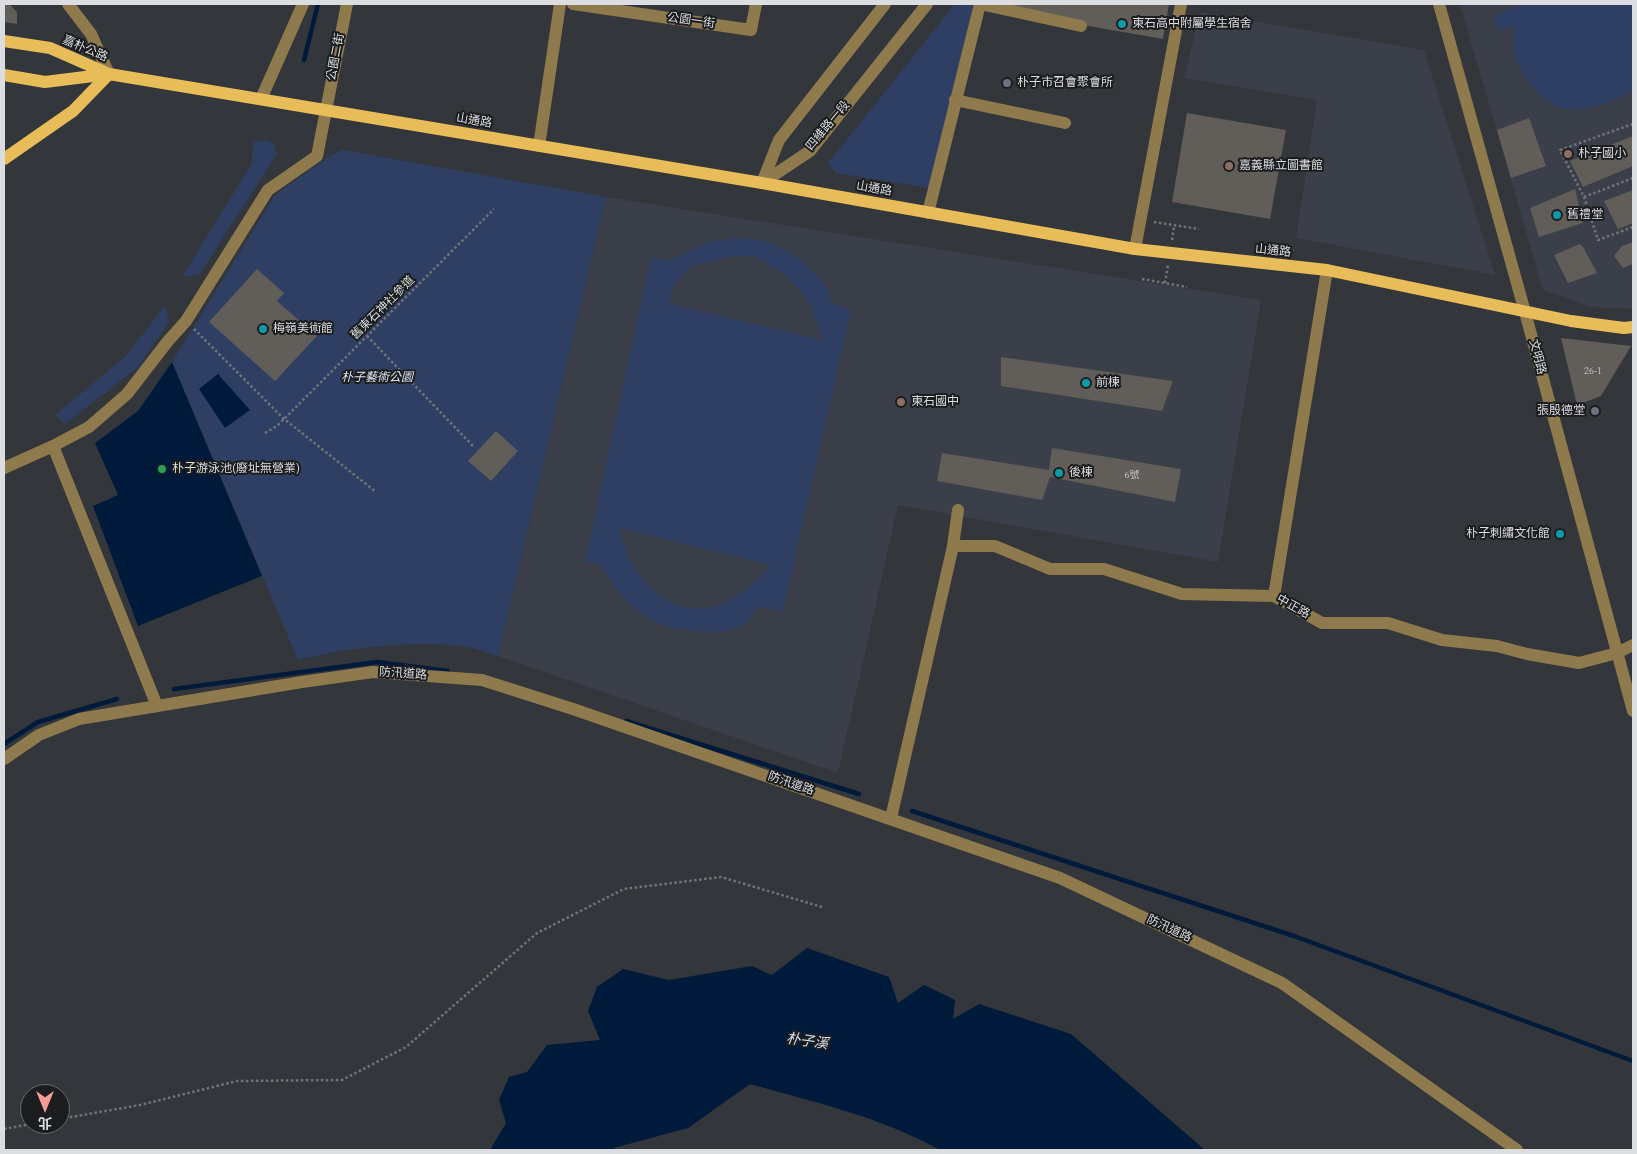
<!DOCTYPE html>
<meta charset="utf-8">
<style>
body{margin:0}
#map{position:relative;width:1637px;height:1154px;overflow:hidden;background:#33363b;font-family:"Source Serif 4","Noto Sans TC",serif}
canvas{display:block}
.frame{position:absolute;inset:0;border:5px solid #dbdde0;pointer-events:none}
.north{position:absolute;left:20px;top:1084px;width:50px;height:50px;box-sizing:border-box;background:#1c1d1f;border:1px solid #686a6c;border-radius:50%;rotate:180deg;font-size:14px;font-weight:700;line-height:20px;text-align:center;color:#dbdde0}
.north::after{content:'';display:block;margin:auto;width:18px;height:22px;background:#f59b98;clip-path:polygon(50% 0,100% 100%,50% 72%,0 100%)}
</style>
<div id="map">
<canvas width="1637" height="1154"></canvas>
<div class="frame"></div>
<div class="north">北</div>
</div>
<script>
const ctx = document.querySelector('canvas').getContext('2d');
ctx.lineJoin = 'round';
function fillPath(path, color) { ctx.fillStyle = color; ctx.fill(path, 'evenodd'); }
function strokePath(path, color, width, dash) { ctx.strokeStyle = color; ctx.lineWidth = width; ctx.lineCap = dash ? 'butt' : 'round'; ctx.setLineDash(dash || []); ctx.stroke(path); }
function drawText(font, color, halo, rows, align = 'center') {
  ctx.font = font + ' "Source Serif 4","Noto Sans TC",serif'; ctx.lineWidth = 4; ctx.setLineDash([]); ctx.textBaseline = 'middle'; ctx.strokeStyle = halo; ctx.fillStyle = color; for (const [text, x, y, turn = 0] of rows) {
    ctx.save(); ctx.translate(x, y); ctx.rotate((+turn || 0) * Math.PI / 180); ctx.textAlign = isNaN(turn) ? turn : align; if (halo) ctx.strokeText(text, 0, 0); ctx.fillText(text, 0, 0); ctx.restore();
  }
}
const built = new Path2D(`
 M1460,4H1633V309L1591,307L1543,290Z
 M1200,12L1424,50L1495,275L1296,238L1317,100L1184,78Z
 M606,197L1261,300L1218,562L898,505L838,773L498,656Z`);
const green = new Path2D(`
 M955,4H974L929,188L836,173L828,163Z
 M1522,4H1633V91C1615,100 1596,110 1575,110C1570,110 1561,108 1556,106C1541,100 1519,72 1515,57C1512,46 1514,37 1515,26L1499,31L1493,16Z
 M267,140L274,144L277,154L199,275L182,277L252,163L253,142Z
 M343,150L606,197L498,656C484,652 468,646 453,645C401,642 348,647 298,660L172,362L275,195L331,155Z
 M737,238L762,240L786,250L808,266L827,288L832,303L851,310L783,611L758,607L747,622L736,628L724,631L707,632L671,628L650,620L633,607L620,594L600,565L585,561L651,257L669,261L709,242ZM734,256H756L786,276L800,290L811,307L823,340L669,304L674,286L691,266ZM620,528L770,565V566C757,580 743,594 726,602C673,627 628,576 620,528Z
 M165,305L169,322L138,367L65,424L55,415L126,356Z`);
const water = new Path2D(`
 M172,362L262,576L138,626L93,506L118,495L95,443L138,411Z
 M218,374L250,410L225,428L199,389Z
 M807,948L889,977L898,1003L924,985L955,1000L953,1019L979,1004L1071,1034L1205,1150H940C881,1117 814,1102 750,1084L688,1128L614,1148L613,1150H490L506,1123L499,1100L509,1077L527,1072L547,1045L600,1040L588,1011L597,987L623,969L669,980L752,966L772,975Z`);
const stream = new Path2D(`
 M304,60L318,4
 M174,689L377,662L448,671
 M626,721L859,794
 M4,744L38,722L117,699
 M912,811L1294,936L1633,1061`);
const building = new Path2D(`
 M4,4H9L17,12V24L4,22Z
 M994,4H1169L1163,39L991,9Z
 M1187,113L1286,130L1270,219L1172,202Z
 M1529,118L1546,166L1511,178L1497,130Z
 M1633,136V166L1583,187L1570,161Z
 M1575,189L1583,223L1539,237L1530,208Z
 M1633,190V223L1618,229L1604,201Z
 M1633,242V264L1623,268L1614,256L1622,246Z
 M1580,244L1583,247L1597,273L1568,283L1554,255Z
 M257,269L284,293L277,301L317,336L275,381L209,322Z
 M1561,338L1631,346L1601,396L1577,405Z
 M1001,357L1173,381L1162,411L1001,386Z
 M496,431L518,451L491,481L468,461Z
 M1052,448L1181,469L1175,502L1050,477L1042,500L937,481L942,453L1049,470Z`);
const path = new Path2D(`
 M1633,124L1560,150L1584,197L1598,240L1633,227
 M1584,197L1633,178
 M1154,222L1199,229
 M1172,240L1174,226
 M1142,279L1187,287
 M1165,283L1168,265
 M194,329L283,418L376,492
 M367,336L473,446
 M265,433L277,426L494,209
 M60,1119L140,1105L237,1081L342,1080L406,1047L537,933L624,889L721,877L822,907
 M4,1129L31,1124`);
const minor = new Path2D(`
 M68,4L91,34L109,74
 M573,4L751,30L756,4
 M980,4L1081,26
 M1439,4L1525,312L1633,711
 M261,99L303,4
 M955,100L1065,123
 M539,146L560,4
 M762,183L810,151L927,4
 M762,183L779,140L885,4
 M928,213L980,4
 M1135,249L1181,4
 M4,468L53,446
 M953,546H995L1050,569H1104L1182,594L1274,596L1322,623H1388L1442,640L1497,646L1527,654L1579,663L1617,653L1633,645
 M1274,596L1327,270
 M157,706L53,446L89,427L127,394L168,341L186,321L268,190L317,156L347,4
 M4,759L39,735L79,719L302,682L373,672L482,680L573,709L1060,878L1282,983L1517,1150
 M891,818L953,546L958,510`);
const major = new Path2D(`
 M4,41L50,48L109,74L762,183L1135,249L1327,270L1571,321L1624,328L1633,327
 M4,75L45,82L109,74
 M4,159L73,111L109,74`);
const markers = [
 [1122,24,5,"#0f9aa8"],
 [1007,83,5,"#6b7280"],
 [1568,154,5,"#8d6e63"],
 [1229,166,5,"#8d6e63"],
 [1557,215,5,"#0f9aa8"],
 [263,329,5,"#0f9aa8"],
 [1086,383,5,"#0f9aa8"],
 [901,402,5,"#8d6e63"],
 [1595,411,5,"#6b7280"],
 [162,469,5,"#2e9e5b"],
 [1059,473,5,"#0f9aa8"],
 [1560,534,5,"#0f9aa8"]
];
const numberNames = [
 ["26-1",1593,371],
 ["6號",1132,475]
];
const streetNames = [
 ["公園一街",691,21,8],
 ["嘉朴公路",85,49,23],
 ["公園二街",336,57,-79],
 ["山通路",474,121,10],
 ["四維路一段",828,126,-50],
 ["山通路",874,189,10],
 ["山通路",1273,251,6],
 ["舊東石神社參道",383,308,-45],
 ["文明路",1537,357,75],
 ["中正路",1293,607,29],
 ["防汛道路",403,674,4],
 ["防汛道路",791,784,19],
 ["防汛道路",1169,929,25]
];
const poiNames = [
 ["東石高中附屬學生宿舍",1132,24],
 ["朴子市召會聚會所",1017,83],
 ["朴子國小",1578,154],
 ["嘉義縣立圖書館",1239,166],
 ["舊禮堂",1567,215],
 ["梅嶺美術館",273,329],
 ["前棟",1096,383],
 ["東石國中",911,402],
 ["張殷德堂",1585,411,"right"],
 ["朴子游泳池(廢址無營業)",172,469],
 ["後棟",1069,473],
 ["朴子刺繡文化館",1550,534,"right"]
];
const parkNames = [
 ["朴子藝術公園",377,378]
];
const waterNames = [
 ["朴子溪",807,1042,8]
];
fillPath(built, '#3a3f49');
fillPath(green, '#2f3f63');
fillPath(water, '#001a3b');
strokePath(stream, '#001a3b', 4.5);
fillPath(building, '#615d58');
strokePath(path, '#727479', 2.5, [2.5, 2.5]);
strokePath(minor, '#8f7a4d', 12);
strokePath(major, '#e8bd59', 12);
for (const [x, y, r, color] of markers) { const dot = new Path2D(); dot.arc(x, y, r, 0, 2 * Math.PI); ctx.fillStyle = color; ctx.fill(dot); strokePath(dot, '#1c1d1f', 2); }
drawText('10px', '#bcbdbe', null, numberNames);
drawText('12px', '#dbdde0', '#1c1d1f', streetNames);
drawText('12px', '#dbdde0', '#1c1d1f', poiNames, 'left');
drawText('italic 12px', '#dbe3f3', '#1c1d1f', parkNames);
drawText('italic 14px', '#d8e4f3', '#1c1d1f', waterNames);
</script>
